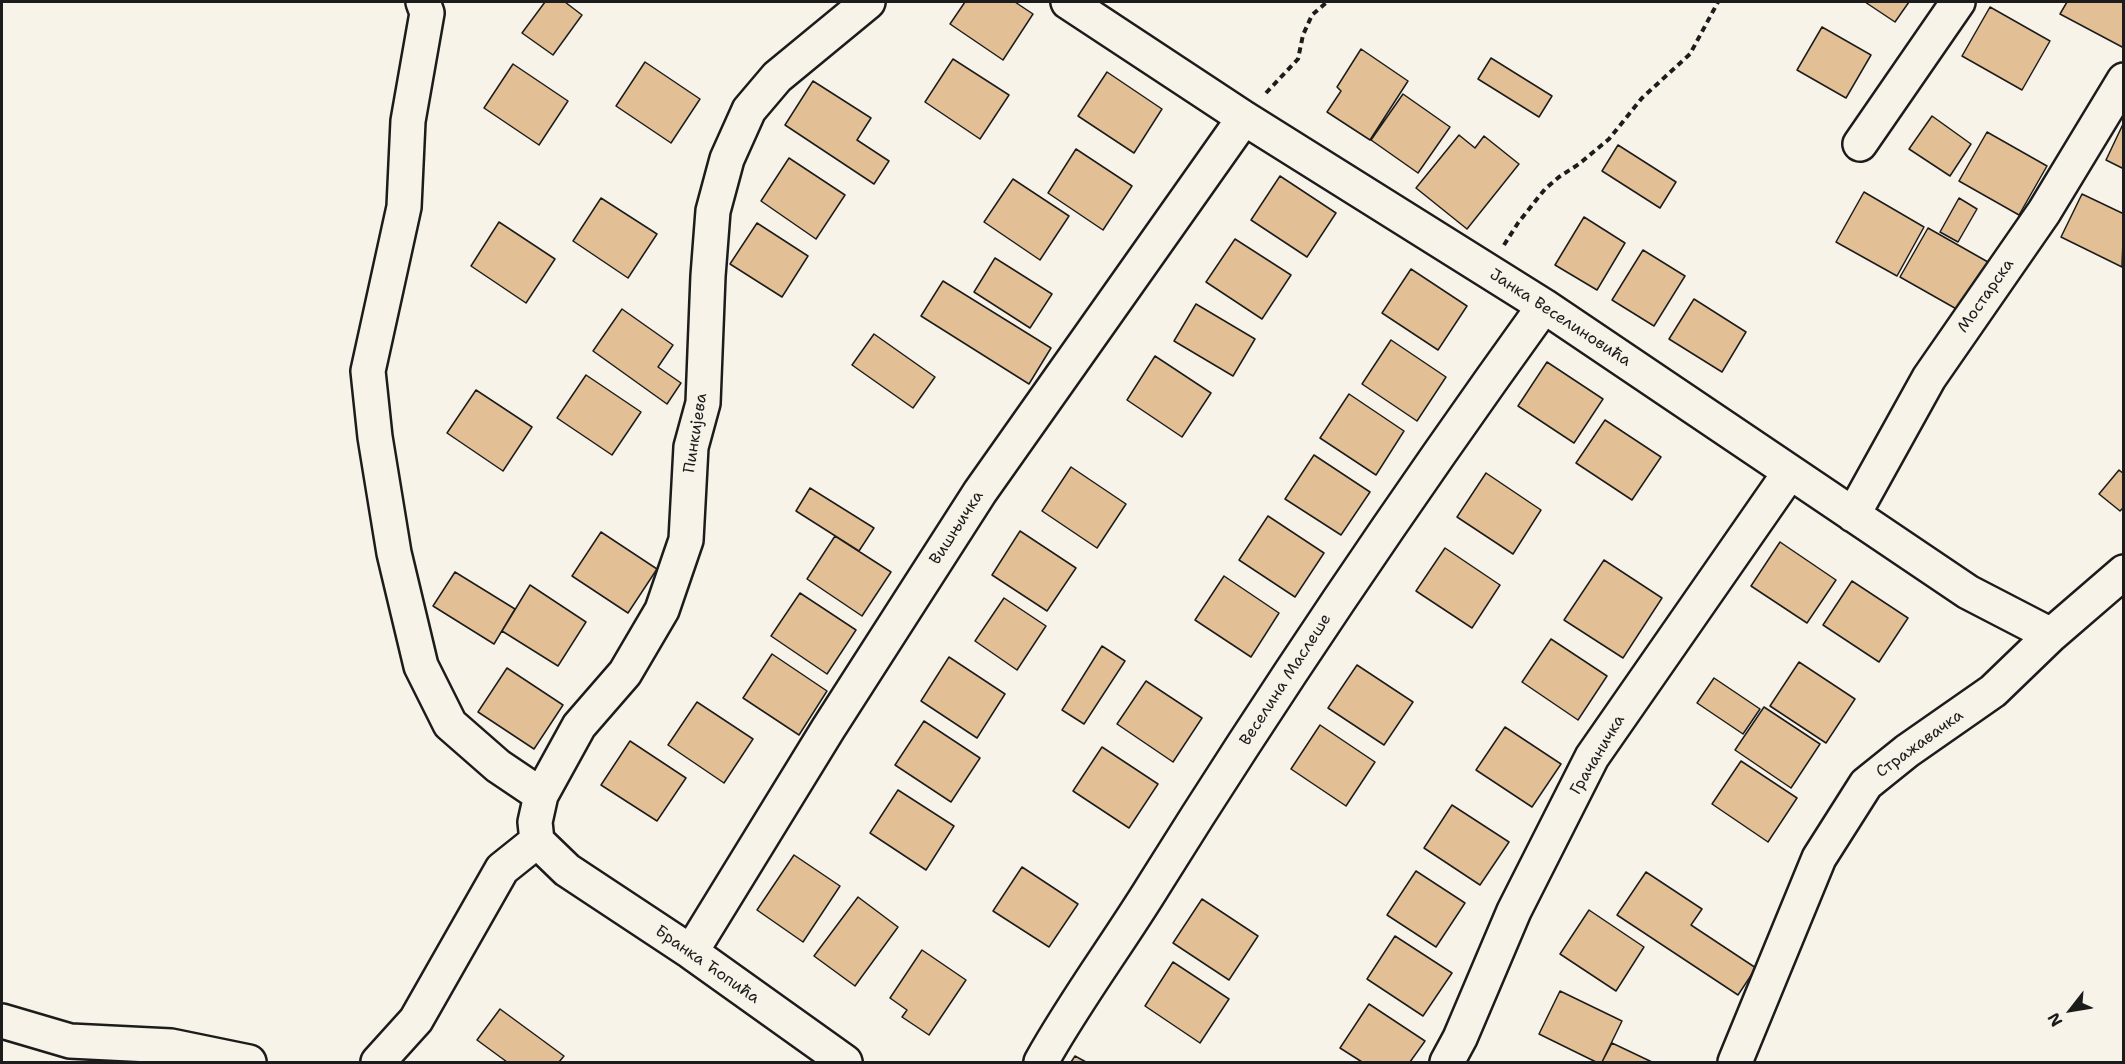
<!DOCTYPE html>
<meta charset="utf-8">
<style>
body{margin:0}
#map{position:relative;width:2125px;height:1064px;overflow:hidden;background:#f7f3e8;font-family:"Shantell Sans",sans-serif}
canvas{display:block}
.frame{position:absolute;inset:0;border:3px solid #1c1c1c;pointer-events:none}
.north{position:absolute;left:2041px;top:980px;width:60px;height:60px;-webkit-text-stroke:4px #f7f3e8;paint-order:stroke;rotate:239deg;font-size:16px;font-weight:700;line-height:24px;text-align:center;color:#1c1c1c}
.north::after{content:'';display:block;margin:auto;width:21px;height:27px;background:#1c1c1c;clip-path:polygon(50% 0,100% 100%,50% 72%,0 100%)}
</style>
<div id="map">
<canvas width="2125" height="1064"></canvas>
<div class="frame"></div>
<div class="north">N</div>
</div>
<script>
const ctx = document.querySelector('canvas').getContext('2d');
ctx.lineJoin = 'round';
function fillPath(path, color) { ctx.fillStyle = color; ctx.fill(path, 'evenodd'); }
function strokePath(path, color, width, dash) { ctx.strokeStyle = color; ctx.lineWidth = width; ctx.lineCap = dash ? 'butt' : 'round'; ctx.setLineDash(dash || []); ctx.stroke(path); }
function drawText(font, color, halo, rows, align = 'center') {
  ctx.font = font + ' "Shantell Sans",sans-serif'; ctx.lineWidth = 4.5; ctx.setLineDash([]); ctx.textBaseline = 'middle'; ctx.strokeStyle = halo; ctx.fillStyle = color; for (const [text, x, y, turn = 0] of rows) {
    ctx.save(); ctx.translate(x, y); ctx.rotate((+turn || 0) * Math.PI / 180); ctx.textAlign = isNaN(turn) ? turn : align; if (halo) ctx.strokeText(text, 0, 0); ctx.fillText(text, 0, 0); ctx.restore();
  }
}
const building = new Path2D(`
 M545,2H565L582,15L553,55L522,33Z
 M965,2H1015L1033,14L1003,60L950,24Z
 M1865,2H1909L1895,22Z
 M2067,2H2121L2124,3V48L2060,14Z
 M1990,7L2050,41L2022,90L1962,56Z
 M1822,27L1871,55L1846,98L1797,70Z
 M1361,49L1408,81L1370,140L1327,112L1341,91L1337,87Z
 M1491,58L1552,96L1539,117L1478,79Z
 M953,59L1009,95L980,139L925,102Z
 M645,62L700,99L671,143L616,106Z
 M513,64L568,101L539,145L484,108Z
 M1107,72L1162,109L1134,153L1078,116Z
 M813,81L871,118L857,140L889,161L874,184L785,125Z
 M1403,94L1450,127L1418,173L1371,140Z
 M1932,116L1971,144L1950,176L1909,149Z
 M2124,122V169L2106,160Z
 M1987,132L2047,166L2019,215L1959,181Z
 M1459,135L1475,148L1484,136L1519,164L1467,229L1416,188Z
 M1618,145L1676,182L1660,208L1602,171Z
 M1076,149L1132,186L1103,230L1048,193Z
 M789,158L845,195L816,239L761,201Z
 M1280,176L1336,213L1307,257L1251,220Z
 M1013,179L1069,216L1040,260L984,222Z
 M1864,192L1924,227L1897,276L1836,242Z
 M2082,194L2124,214L2122,267L2061,237Z
 M601,198L657,234L628,278L573,241Z
 M1959,198L1977,209L1958,242L1940,232Z
 M1584,217L1625,243L1597,290L1555,265Z
 M499,222L555,259L526,303L471,266Z
 M757,223L808,256L782,297L730,264Z
 M1928,228L1988,262L1960,311L1900,277Z
 M1235,239L1291,275L1262,319L1206,282Z
 M1643,250L1685,276L1654,326L1612,300Z
 M995,258L1052,294L1030,328L974,292Z
 M1411,269L1467,306L1438,350L1382,313Z
 M943,281L1051,348L1029,384L921,316Z
 M1694,299L1746,332L1722,372L1669,339Z
 M1196,304L1255,339L1233,376L1174,341Z
 M622,309L673,345L658,367L681,383L667,404L593,351Z
 M874,334L935,377L913,408L852,365Z
 M1391,340L1446,377L1417,421L1362,384Z
 M1155,356L1211,393L1182,437L1127,400Z
 M1547,362L1603,399L1574,443L1518,406Z
 M586,375L641,412L612,455L557,418Z
 M476,390L532,427L503,471L447,433Z
 M1349,394L1404,431L1376,475L1320,438Z
 M1605,420L1661,457L1632,500L1576,463Z
 M1314,455L1370,492L1341,535L1285,499Z
 M1071,467L1126,504L1097,548L1042,511Z
 M2119,470L2124,474V507L2120,511L2099,494Z
 M1486,473L1541,510L1513,554L1457,517Z
 M810,488L874,528L859,551L796,511Z
 M1268,516L1324,553L1295,597L1239,560Z
 M1020,531L1076,568L1047,611L992,575Z
 M601,532L657,569L628,613L572,576Z
 M835,536L891,572L862,616L807,579Z
 M1780,542L1836,580L1807,623L1751,586Z
 M1445,548L1500,585L1472,628L1416,591Z
 M1604,560L1662,598L1623,658L1564,620Z
 M455,572L515,609L494,644L433,606Z
 M1224,576L1279,613L1251,657L1195,620Z
 M1852,581L1908,618L1879,662L1823,625Z
 M530,585L586,622L558,666L502,631Z
 M800,593L856,630L827,674L771,636Z
 M1004,598L1046,626L1017,670L975,641Z
 M1551,639L1607,676L1578,720L1522,682Z
 M1102,646L1125,661L1084,724L1062,710Z
 M772,654L827,691L799,735L743,698Z
 M949,657L1005,694L977,738L921,701Z
 M1799,662L1855,699L1826,743L1770,706Z
 M1357,665L1413,702L1384,745L1328,708Z
 M507,668L563,705L534,749L478,712Z
 M1714,678L1760,709L1743,734L1697,703Z
 M1146,681L1202,718L1173,762L1117,724Z
 M697,702L753,739L724,783L668,745Z
 M1764,707L1820,744L1791,788L1735,750Z
 M924,721L980,758L951,802L895,765Z
 M1320,725L1375,762L1346,806L1291,769Z
 M1505,727L1561,764L1532,807L1476,770Z
 M630,741L686,778L657,821L601,785Z
 M1102,747L1158,784L1129,828L1073,791Z
 M1741,761L1797,798L1768,842L1712,804Z
 M898,790L954,826L926,870L870,833Z
 M1452,805L1509,842L1480,885L1424,848Z
 M794,855L840,886L803,942L757,910Z
 M1022,867L1078,904L1049,947L993,911Z
 M1416,871L1465,903L1436,947L1387,915Z
 M1646,872L1702,909L1691,925L1756,968L1738,995L1617,915Z
 M858,897L898,927L855,986L814,956Z
 M1202,899L1258,936L1229,980L1173,943Z
 M1589,910L1644,947L1616,991L1560,954Z
 M1395,936L1452,973L1423,1016L1367,979Z
 M922,950L966,980L929,1035L902,1017L907,1010L890,998Z
 M1173,962L1229,999L1200,1043L1145,1006Z
 M1560,991L1622,1021L1602,1062H1596L1539,1034Z
 M1369,1004L1425,1041L1410,1062H1362L1340,1048Z
 M500,1009L564,1056L559,1062H507L477,1040Z
 M1612,1043L1652,1062H1602Z
 M1075,1056L1086,1062H1071Z`);
const path = new Path2D(`
 M1266,93L1298,59L1303,35L1312,15L1327,2
 M1504,245L1518,223L1545,189L1559,177L1579,164L1609,139L1642,98L1690,54L1718,2`);
const minor = new Path2D(`
 M423,2L427,13L408,121L404,207L368,371L375,437L394,553L421,666L450,724L498,766L541,795
 M1068,2L1244,118L1544,306L1968,592L2051,635
 M1860,144L1958,2
 M1853,515L1929,378L2044,212L2124,80
 M691,952L828,729L980,492L1244,118
 M2,1021L70,1041L171,1046L249,1062
 M378,1062L416,1020L502,869L537,841
 M845,1062L691,952L567,870L537,841L535,822L541,795L579,726L625,673L662,610L686,540L691,447L703,403L708,276L713,211L727,159L749,110L777,77L868,2
 M1041,1062C1075,1001 1117,945 1154,885C1277,688 1408,495 1544,306
 M1447,1062L1460,1038L1514,911L1592,757L1790,472
 M1735,1062L1819,858L1866,784L1907,751L1993,691L2051,635L2124,572`);
const streetNames = [
 ["Мостарска",1986,296,-55],
 ["Јанка Веселиновића",1560,318,33],
 ["Пинкијева",696,433,-81],
 ["Вишњичка",957,528,-57],
 ["Веселина Маслеше",1286,680,-57],
 ["Стражавачка",1920,744,-36],
 ["Грачаничка",1598,755,-59],
 ["Бранка Ћопића",707,965,35]
];
fillPath(building, '#e2bf94');
strokePath(building, '#1c1c1c', 1.5);
strokePath(minor, '#1c1c1c', 38);
strokePath(path, '#1c1c1c', 4, [6, 4.5]);
strokePath(minor, '#f7f3e8', 33);
drawText('16px', '#1c1c1c', '#f7f3e8', streetNames);
</script>
